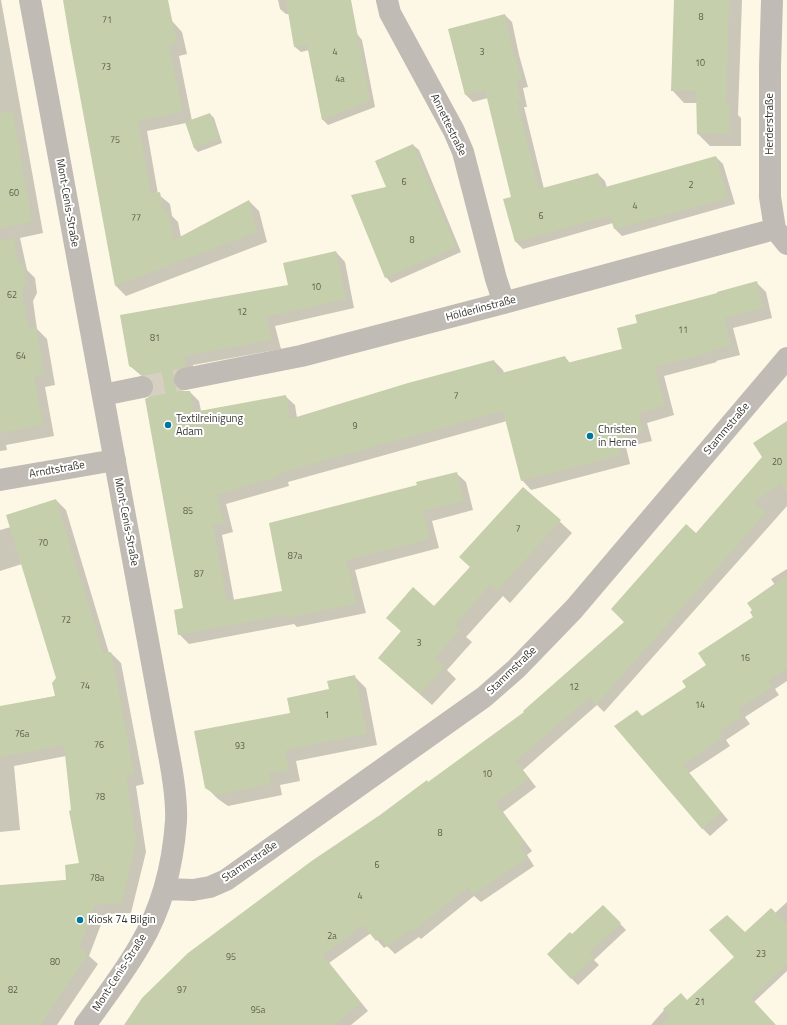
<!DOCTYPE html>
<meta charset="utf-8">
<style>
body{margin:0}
canvas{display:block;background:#fdf7e6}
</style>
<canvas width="787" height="1025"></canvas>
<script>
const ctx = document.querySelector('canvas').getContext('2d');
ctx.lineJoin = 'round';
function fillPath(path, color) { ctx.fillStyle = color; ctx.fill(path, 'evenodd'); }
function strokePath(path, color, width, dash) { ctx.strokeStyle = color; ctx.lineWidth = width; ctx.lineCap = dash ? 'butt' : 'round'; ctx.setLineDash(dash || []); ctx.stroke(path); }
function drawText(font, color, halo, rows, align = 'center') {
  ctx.font = font + ' "Titillium Web",sans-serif'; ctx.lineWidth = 4; ctx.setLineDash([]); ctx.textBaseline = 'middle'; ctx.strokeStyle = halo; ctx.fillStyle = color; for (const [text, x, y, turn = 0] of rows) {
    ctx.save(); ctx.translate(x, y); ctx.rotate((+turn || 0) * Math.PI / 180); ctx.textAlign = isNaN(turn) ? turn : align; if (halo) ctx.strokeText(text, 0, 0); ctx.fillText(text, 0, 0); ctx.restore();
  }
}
const shadow = new Path2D(`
 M0,0H1L43,233L20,238L27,270L35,278L37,293L33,301L37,329L47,339L55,385L45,387L54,436L6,445L7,450L0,451Z
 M64,0H153L182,32L187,54L179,56L192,121L210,114L214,118L222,143L198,152L194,148L186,123L147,131L158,194L170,204L172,216L178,222L181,237L249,201L259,211L267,242L126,296L116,286Z
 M278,0H348L357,34L362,40L375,107L328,125L322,119L309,50L301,52L295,47L289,14H286L280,9Z
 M675,0H742L738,115L741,118V146H710L698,134L697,103H684L672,90Z
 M505,15L512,22L519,55L528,87L523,88L527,107H524L544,189L598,174L605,181L607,188L716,157L723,164L735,204L622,236L615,229L613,223L523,249L516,242L504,200L513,198L488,98L473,102L466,95L449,30Z
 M413,145L419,150L461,252L391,283L386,277L387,188Z
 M336,252L345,262L354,308L275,326L281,349L193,365L195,376L182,385V392H190L199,401L201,411L285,396L295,405L297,418L494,361L503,370L504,373L565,357L570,363L623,349L639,324L756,282L766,292L772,318L733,328L740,355L716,361L717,362L664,376L674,415L647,423L652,441L626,447L630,464L531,490L522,480L507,421L288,482L289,486L226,504L233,532L222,535L234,600L283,592L418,486L456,473L466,482L473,510L432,521L439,548L355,570L366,613L297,627L294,624L189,644L179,634L184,609L151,397L155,392V384H151L130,366L289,286Z
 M787,422V506L604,712L597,705L523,770L536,787L503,812L532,851L527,855L534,866L481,902L474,896L421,939L419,937L395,954L387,946L384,948L371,933L329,963L368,1011L351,1025H125L429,783L526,712L625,622L696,534L764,457Z
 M524,488L572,533L510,603L503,596L466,637L472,642L447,670L456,679L432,705L391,669L402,632L387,618L434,608L470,567Z
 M56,500L66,510L109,653H111L121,663L144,784L136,786L146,852L131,913L105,914L89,956L98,964L57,1025H0V886L67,880L80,864L66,756L14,766L20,830L0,832V707L56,696L57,678L22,564L0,571V530L11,527Z
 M787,569V681L775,689L779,695L745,717L750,724L726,740L730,746L689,773L728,820L710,836L702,828L642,717L688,687L754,617L775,585L771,579Z
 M354,676L366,688L377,745L296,761L300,781L280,785L282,795L228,806L218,799L206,787L291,713Z
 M787,902V971L754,1002L751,1025H651L665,1009L687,1002L735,957L745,933L775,913Z
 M603,906L626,930L594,960L599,965L578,985L571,978L572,935Z`);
const building = new Path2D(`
 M63,0H168L177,44L169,46L183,112L138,121L151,194L160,192L163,211H168L174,240L249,200L257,232L115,286L70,42Z
 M286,0H351L370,101L322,120L307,45L294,47Z
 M674,0H729L726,105H729V134H697L696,91H671Z
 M505,14L512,47L522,80L516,81L521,100L517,101L539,189L598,173L602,188L716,156L728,198L614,229L610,216L515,242L503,199L511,197L485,90L465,95L448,29Z
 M13,112L32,222L0,228V113Z
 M210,113L219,139L194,148L185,122Z
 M413,144L456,247L385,278L351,195L386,187L375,161Z
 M14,239L18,261L24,266L26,281L22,289L28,328L36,326L44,374L34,376L43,425L0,433V240Z
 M336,251L346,299L266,317L272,340L184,356L186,366L177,370L173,375V381L175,387L181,391H190L194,412L286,395L290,419L408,383L494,360L498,374L565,356L567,363L622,349L617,328L637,323L635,315L717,293V292L757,281L763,308L724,318L731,345L707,352L708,353L655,367L665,406L638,413L643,431L617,438L621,455L521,481L503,411L279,473L280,476L217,495L224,523L213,525L227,601L282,591L269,523L417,485L416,482L457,472L464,501L423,511L430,539L346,560L357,604L286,618V615L178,635L174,610L183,608L145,399L151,396L154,391V385L151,378L146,375H140V372L129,366L120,315L288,285L283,263Z
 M787,421V493L780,484L754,502L766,513L596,705L590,697L516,761L529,779L496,803L525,843L520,847L527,858L473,895L468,887L412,932L410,930L387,947L380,937L376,941L363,925L323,955L361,1003L334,1025H124L142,998L188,953L313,860L380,815L427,780L428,782L524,712L523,711L624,622L611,609L686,524L696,533L762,457L753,443Z
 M523,487L561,520L497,591L490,585L455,625L460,630L435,658L445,666L420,694L378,658L401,631L386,618L413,587L434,606L470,567L459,557Z
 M56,499L103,653L111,652L134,774L126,776L136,841L122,903L95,905L79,948L88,954L40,1025H0V885L66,880L65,865L79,863L69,811L71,810L64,745L0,757V706L55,696L52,683L56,678L6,515Z
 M787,575V668L768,681L772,687L738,709L743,716L719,732L723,737L683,765L721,812L702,829L614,726L637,710L642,716L686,687L682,681L706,665L698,653L753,617L750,612L752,610L747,603Z
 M355,675L367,734L285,750L289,770L269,774L271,784L216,795L205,788L194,731L290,713L287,698L329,689L327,681Z
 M603,905L621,923L589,953L594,958L571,979L547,954L570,932L572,934Z
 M771,908L787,924V964L751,998L776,1025H660L670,1016L663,1009L681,993L687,1000L734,957L709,930L727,915L745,932Z`);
const minorTunnel = new Path2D(`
 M142,387L185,379`);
const minor = new Path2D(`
 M30,0L169,755C173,776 177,799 176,821C173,864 162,908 140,945C124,973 104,999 85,1025
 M387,0L390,13L454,131L463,152L496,279L504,303
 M772,0L770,67V197L775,229L787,244
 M185,379L301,356L507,302L775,229
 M103,395L142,387
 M0,480L115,460
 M165,889L193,890L210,887L226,880L484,697L516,669L574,609L787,358`);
const markers = [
 [168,425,4,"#00759e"],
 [590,436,4,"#00759e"],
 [80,920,4,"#00759e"]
];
const numberNames = [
 ["8",701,18],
 ["71",107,21],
 ["4",335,53],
 ["3",482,53],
 ["10",700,64],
 ["73",106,68],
 ["4a",340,80],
 ["75",115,141],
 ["6",404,183],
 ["2",691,186],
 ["60",14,194],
 ["4",635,207],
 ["6",541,217],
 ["77",136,219],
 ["8",412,241],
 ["10",316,288],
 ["62",12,296],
 ["12",242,313],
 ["11",683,331],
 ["81",155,339],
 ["64",21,357],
 ["7",456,397],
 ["9",355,427],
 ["20",777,463],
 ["85",188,512],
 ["7",518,530],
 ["70",43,544],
 ["87a",295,557],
 ["87",199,575],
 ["72",66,621],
 ["3",419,644],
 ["16",745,659],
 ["74",85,687],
 ["12",574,688],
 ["14",700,706],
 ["1",327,716],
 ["76a",22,735],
 ["76",99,746],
 ["93",240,747],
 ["10",487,775],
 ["78",100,798],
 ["8",440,834],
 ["6",377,866],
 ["78a",97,879],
 ["4",360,897],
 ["2a",332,937],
 ["23",761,955],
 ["95",231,958],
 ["80",55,963],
 ["82",13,991],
 ["97",182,991],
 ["21",700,1003],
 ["95a",258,1011]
];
const streetNames = [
 ["Herderstraße",770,124,-90],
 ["Annettestraße",448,125,64],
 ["Mont-Cenis-Straße",67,203,80],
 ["Hölderlinstraße",481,309,-15],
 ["Stammstraße",727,429,-50],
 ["Arndtstraße",57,470,-10],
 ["Mont-Cenis-Straße",126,522,79],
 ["Stammstraße",512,671,-44],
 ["Stammstraße",250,862,-34],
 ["Mont-Cenis-Straße",120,973,-57]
];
const poiNames = [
 ["Textilreinigung",176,419],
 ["Adam",176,432],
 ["Christen",598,430],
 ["in Herne",598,443],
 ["Kiosk 74 Bilgin",88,920]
];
fillPath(shadow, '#0003');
fillPath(building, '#c6cfab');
strokePath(minorTunnel, '#d5d0c1', 22, [22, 11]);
strokePath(minor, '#c1bbb5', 22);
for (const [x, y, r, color] of markers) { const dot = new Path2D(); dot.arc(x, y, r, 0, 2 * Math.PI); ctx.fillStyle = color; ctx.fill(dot); strokePath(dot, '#fff', 1.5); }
drawText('9px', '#5b5c4d', null, numberNames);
drawText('11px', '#37352e', '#fff', streetNames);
drawText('11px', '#37352e', '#fff', poiNames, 'left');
</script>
